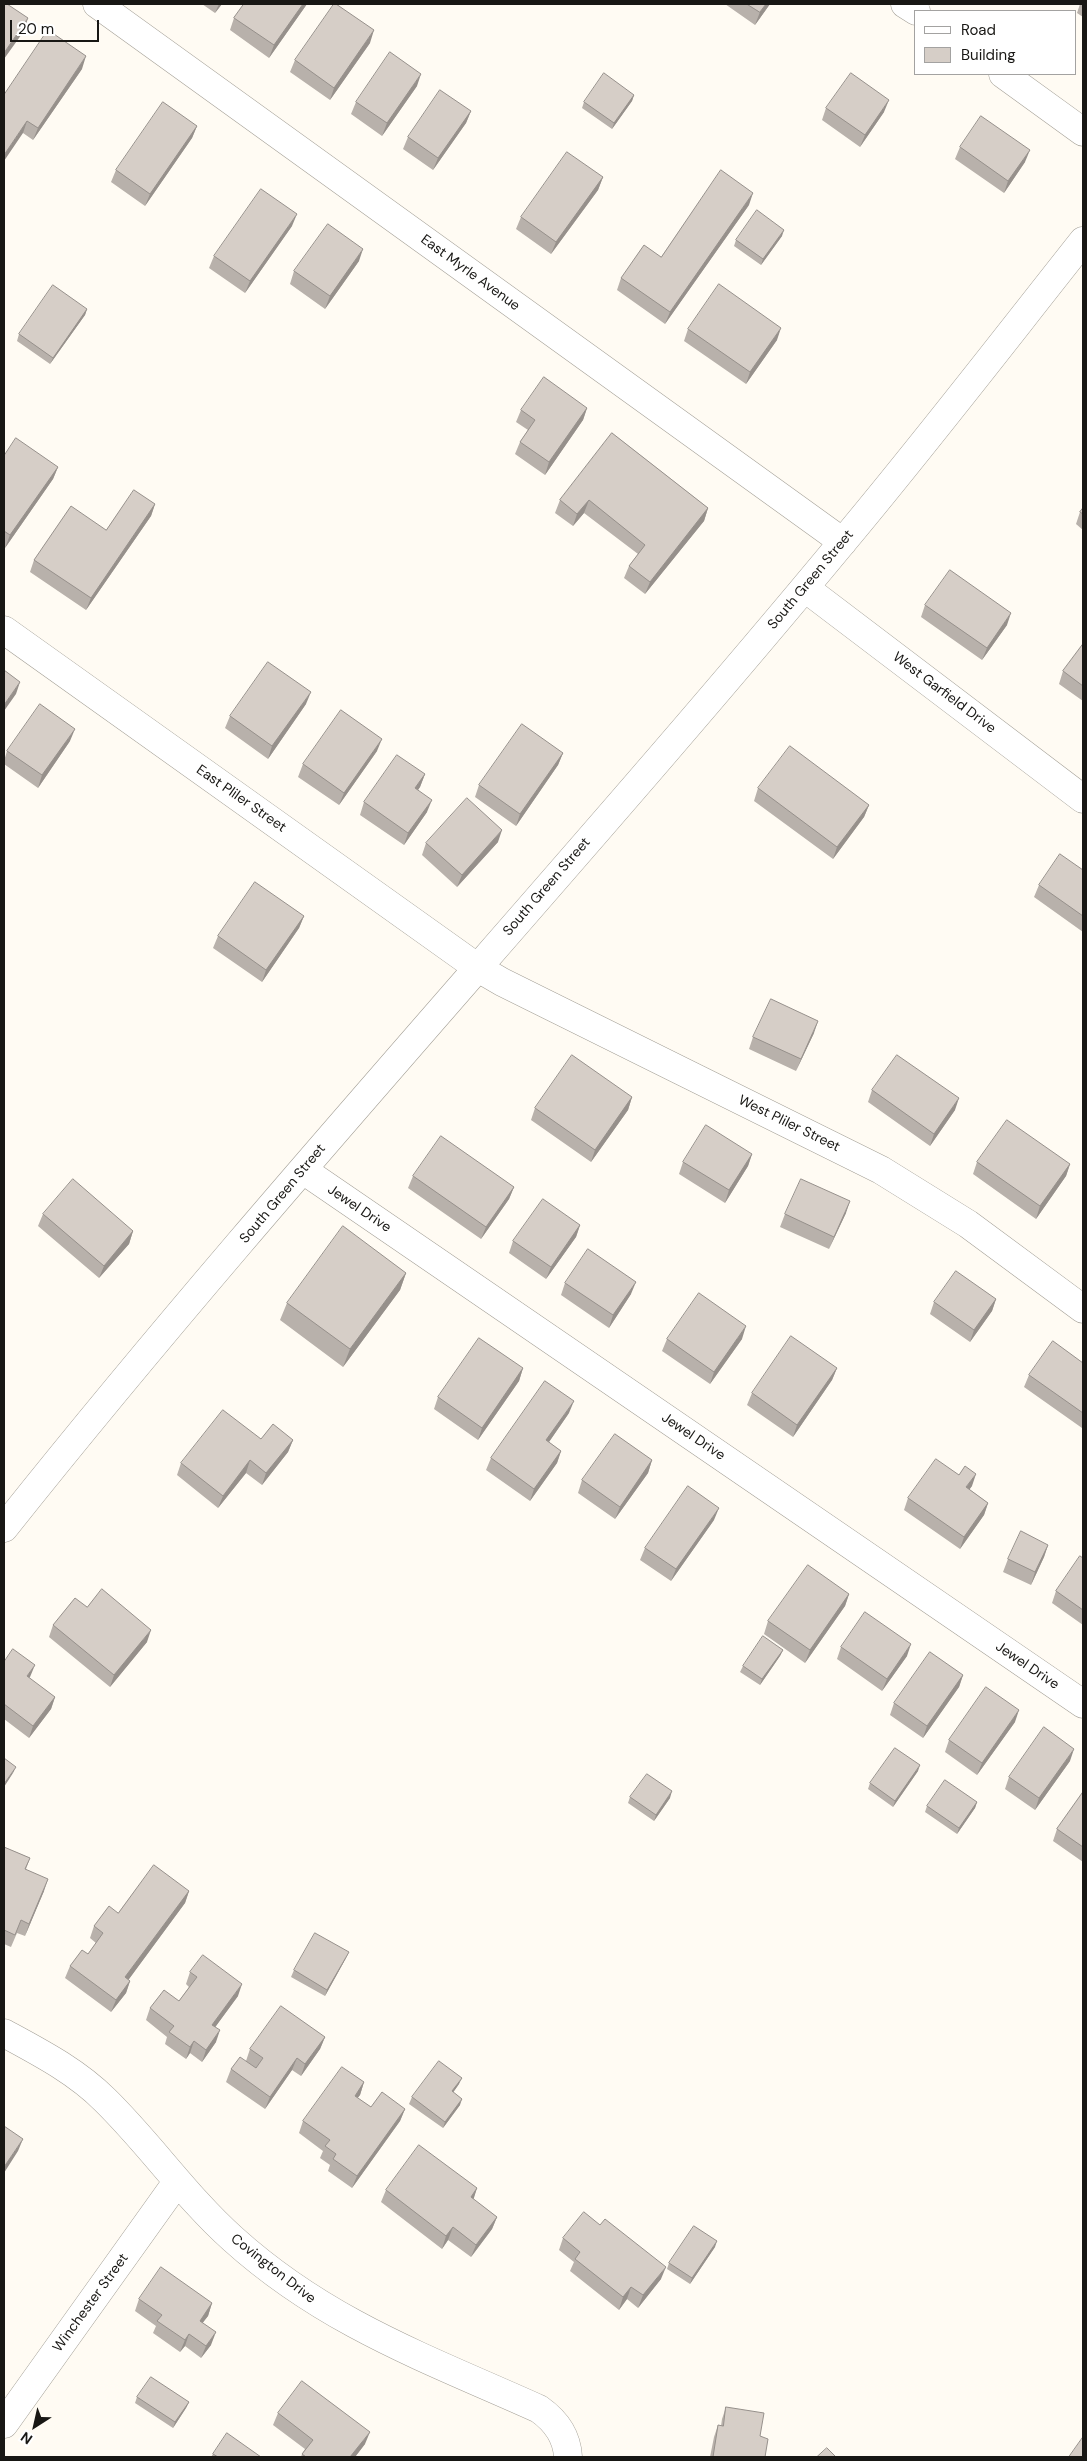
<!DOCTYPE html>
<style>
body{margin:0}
#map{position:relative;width:1087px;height:2461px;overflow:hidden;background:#fffbf3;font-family:"DM Sans",sans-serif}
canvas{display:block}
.frame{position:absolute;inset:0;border:5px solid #181714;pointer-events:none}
.legend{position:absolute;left:914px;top:10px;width:162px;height:65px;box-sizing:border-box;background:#fff;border:1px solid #a3a2a1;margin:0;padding:6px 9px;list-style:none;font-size:15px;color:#181714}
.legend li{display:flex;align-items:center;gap:10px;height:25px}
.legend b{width:25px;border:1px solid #a3a2a1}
.north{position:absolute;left:10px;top:2401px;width:50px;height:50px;-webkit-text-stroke:4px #fff;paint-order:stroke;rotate:215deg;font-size:14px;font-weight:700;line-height:20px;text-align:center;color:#181714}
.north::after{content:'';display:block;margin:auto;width:18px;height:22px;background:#181714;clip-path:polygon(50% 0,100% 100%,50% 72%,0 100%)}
.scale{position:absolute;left:10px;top:20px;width:89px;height:22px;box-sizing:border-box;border:2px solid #181714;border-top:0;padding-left:6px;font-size:15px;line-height:18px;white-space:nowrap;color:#181714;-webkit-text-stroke:4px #fff;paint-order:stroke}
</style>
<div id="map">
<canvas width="1087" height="2461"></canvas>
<div class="frame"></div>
<ul class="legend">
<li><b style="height:6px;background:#fff"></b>Road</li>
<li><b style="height:14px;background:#d6cec7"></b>Building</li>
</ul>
<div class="north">N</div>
<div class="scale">20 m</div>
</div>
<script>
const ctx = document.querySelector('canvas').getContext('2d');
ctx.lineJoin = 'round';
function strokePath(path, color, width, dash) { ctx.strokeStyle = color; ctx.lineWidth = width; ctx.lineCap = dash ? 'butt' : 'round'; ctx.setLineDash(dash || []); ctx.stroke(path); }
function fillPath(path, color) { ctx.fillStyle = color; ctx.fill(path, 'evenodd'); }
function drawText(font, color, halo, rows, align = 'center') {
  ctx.font = font + ' "DM Sans",sans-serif'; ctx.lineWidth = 4.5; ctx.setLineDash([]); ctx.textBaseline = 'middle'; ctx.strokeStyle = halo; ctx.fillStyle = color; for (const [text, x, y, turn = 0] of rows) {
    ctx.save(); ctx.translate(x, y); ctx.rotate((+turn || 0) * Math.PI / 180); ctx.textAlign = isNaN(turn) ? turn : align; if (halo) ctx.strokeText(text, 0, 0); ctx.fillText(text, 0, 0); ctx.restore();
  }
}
const minor = new Path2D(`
 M97,4L843,542
 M905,4L916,11
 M1003,74L1083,132
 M805,588L1083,799
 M4,630L478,968L502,982L881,1170L968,1224L1083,1309
 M303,1170L1083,1704
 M4,1528C272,1191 566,876 841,544C924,445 1003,342 1083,241
 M4,2033C39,2052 76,2071 105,2100C150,2144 186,2197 233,2239C326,2323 428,2359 539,2409C556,2421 567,2436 568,2457
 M4,2424L177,2182`);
const wall = new Path2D(`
 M202,4H222L215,13Z
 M244,4H307L269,58L230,30L234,18Z
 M725,4H770L755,25Z
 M1080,4H1083V17L1077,13Z
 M370,43L330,100L290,72L295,60Z
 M82,69L33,140L23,133L4,95Z
 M417,86L382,136L351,114L356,102Z
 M634,95L632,101L612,129L582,108L584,102Z
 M826,108L884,112L860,147L822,120Z
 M471,111L466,123L433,170L403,149L408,137Z
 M197,126L192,138L145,206L111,182L116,170Z
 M960,147L1025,162L1004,193L955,159Z
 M603,177L598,190L551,254L516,229L521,217Z
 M749,205L665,324L617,290L621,278L661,257Z
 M292,226L245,293L209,268L214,256Z
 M782,236L761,265L734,246L736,240Z
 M359,261L325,309L290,284L294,271Z
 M87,309L85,315L50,364L17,341L19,334Z
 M688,329L777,340L746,384L684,341Z
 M587,408L583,420L545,475L515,454L520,442L528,430L516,422L521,410Z
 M612,433L708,508L704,521L645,594L624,578L629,566L638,554L584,513L573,526L555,513L560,500Z
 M4,456L58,467L53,479L5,548L4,547Z
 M155,504L151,516L86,610L30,572L34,560L106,530Z
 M1083,508V530L1076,524L1080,512Z
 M925,605L1007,625L982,660L921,617Z
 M1083,644V701L1059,684L1063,671Z
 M306,704L268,759L225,728L230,716Z
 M70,741L38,788L4,764V761L7,751Z
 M377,751L339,805L298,777L303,764Z
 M563,753L558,765L516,826L475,797L479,785Z
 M425,774L420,787L418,790L427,812L404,845L360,815L364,802Z
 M758,788L869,805L864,817L833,859L754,801Z
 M498,842L457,887L422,855L426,843Z
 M1083,870V932L1034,897L1039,885Z
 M304,916L299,928L262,982L213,948L218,936Z
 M814,1033L796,1071L749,1049L753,1037Z
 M872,1090L955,1110L930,1146L868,1102Z
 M632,1097L628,1110L591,1162L531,1120L535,1108Z
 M752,1154L748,1166L725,1203L679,1174L683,1162Z
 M977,1162L1070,1164L1066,1176L1036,1219L973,1174Z
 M413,1176L514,1187L509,1199L481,1239L408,1188Z
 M846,1213L829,1249L780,1227L785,1214Z
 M43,1214L133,1231L129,1244L99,1278L38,1226Z
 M580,1225L576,1237L546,1279L509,1253L513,1241Z
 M406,1273L400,1290L343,1367L280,1320L287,1303Z
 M565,1283L631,1294L609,1328L561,1295Z
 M996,1299L992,1311L970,1342L930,1314L934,1302Z
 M667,1339H742L710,1384L662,1351Z
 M1083,1363V1426L1082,1428L1024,1387L1029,1375Z
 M523,1368L519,1381L478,1440L434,1409L438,1397Z
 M837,1368L832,1380L793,1437L747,1405L752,1393Z
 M569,1413L549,1442L561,1451L557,1463L530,1501L486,1470L491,1458Z
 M261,1439L293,1440L288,1452L262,1485L246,1473L218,1508L177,1475L181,1463Z
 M652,1460L648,1473L615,1519L578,1493L582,1480Z
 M972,1486L969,1489L988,1503L984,1515L960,1549L904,1510L908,1498Z
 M714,1520L671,1581L640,1560L645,1548Z
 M1048,1545L1044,1557L1031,1585L1003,1572L1008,1559Z
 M1083,1558V1625L1052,1603L1056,1591Z
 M849,1594L845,1606L805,1663L764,1634L768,1621Z
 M87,1607L147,1642L110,1687L49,1637L53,1625Z
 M841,1647L907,1656L882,1691L837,1659Z
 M783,1650L780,1656L760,1685L740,1672L743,1666Z
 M4,1662L55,1697L51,1709L29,1738L4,1719Z
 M963,1675L959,1687L923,1738L890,1715L894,1703Z
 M1015,1722L977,1775L945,1752L949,1740Z
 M1070,1761L1035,1810L1005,1789L1009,1777Z
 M918,1771L893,1807L868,1789L870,1783Z
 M1083,1792V1862L1053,1841L1057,1829Z
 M630,1797L670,1798L654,1821L628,1803Z
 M977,1802L975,1808L957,1834L925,1812L927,1806Z
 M4,1847L30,1858L26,1869L44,1891L25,1936L17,1933L11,1947L4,1944Z
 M189,1891L185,1903L128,1980L130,1981L126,1993L111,2012L65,1978L70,1966L88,1954L96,1943L90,1938L94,1926L118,1913Z
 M346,1958L325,1996L291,1977L294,1970Z
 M190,1972L238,1996L215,2027L216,2042L202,2062L190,2053L186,2059L165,2044L167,2037L146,2020L150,2008L179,2001L189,1987L186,1984Z
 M325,2037L320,2049L301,2076L292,2070L265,2109L226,2082L231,2069L246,2061L250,2049Z
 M364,2082L360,2095L357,2098L371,2107L405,2109L400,2121L352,2188L328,2171L330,2165L320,2158L323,2151L299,2133L303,2121Z
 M459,2084L453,2092L460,2105L443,2128L409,2104L412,2097Z
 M477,2188L473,2199L497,2217L492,2229L471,2257L448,2240L442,2249L381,2202L386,2190Z
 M563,2238L661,2279L638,2308L627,2299L619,2310L570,2271L574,2262L559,2250Z
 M715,2247L690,2284L667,2269L669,2263Z
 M139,2299L212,2303L208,2316L202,2323L211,2345L201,2358L185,2346L180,2352L153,2333L156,2326L135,2311Z
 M137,2397L189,2402L186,2408L173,2428L135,2403Z
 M726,2407L760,2436L765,2457H710L714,2437L718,2425L721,2426L722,2419Z
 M278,2413L365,2444L355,2457H301L302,2454L305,2449L273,2425Z
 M213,2454L261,2457H211Z`);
const shadedWall = new Path2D(`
 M219,4H222L215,13Z
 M303,4H307L269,58L274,45Z
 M766,4H770L755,25L760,12Z
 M28,18L24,31L4,59V53Z
 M374,30L370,43L330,100L334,88Z
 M86,56L82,69L33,140L38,128Z
 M421,74L417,86L382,136L387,123Z
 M634,95L632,101L612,129L614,123Z
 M889,100L884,112L860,147L865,135Z
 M471,111L466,123L433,170L438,158Z
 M27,121L23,133L4,161V155Z
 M197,126L192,138L145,206L150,194Z
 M1030,150L1025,162L1004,193L1008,181Z
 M603,177L598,190L551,254L556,242Z
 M753,193L749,205L665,324L670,312Z
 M297,214L292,226L245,293L250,281Z
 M784,230L782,236L761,265L763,259Z
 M363,249L359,261L325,309L330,296Z
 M87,309L85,315L50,364L53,358Z
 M781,328L777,340L746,384L750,372Z
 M587,408L583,420L545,475L549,462Z
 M58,467L53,479L5,548L10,535Z
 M589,500L584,513L573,526L577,514Z
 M155,504L151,516L86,610L91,598Z
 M708,508L704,521L645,594L650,582Z
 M1011,613L1007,625L982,660L987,648Z
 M20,682L16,694L4,711V705Z
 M311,692L306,704L268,759L272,746Z
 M75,729L70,741L38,788L42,775Z
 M382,739L377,751L339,805L344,793Z
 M563,753L558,765L516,826L520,814Z
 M425,774L420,787L411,800L415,788Z
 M432,800L427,812L404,845L408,833Z
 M869,805L864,817L833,859L837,847Z
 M502,830L498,842L457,887L462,875Z
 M304,916L299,928L262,982L266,970Z
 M818,1021L814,1033L796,1071L801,1059Z
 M632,1097L628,1110L591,1162L595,1150Z
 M959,1098L955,1110L930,1146L934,1134Z
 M752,1154L748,1166L725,1203L729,1190Z
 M1070,1164L1066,1176L1036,1219L1040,1206Z
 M514,1187L509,1199L481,1239L486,1227Z
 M850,1201L846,1213L829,1249L834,1237Z
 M580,1225L576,1237L546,1279L551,1267Z
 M133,1231L129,1244L99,1278L104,1266Z
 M406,1273L400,1290L343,1367L350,1349Z
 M636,1282L631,1294L609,1328L613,1315Z
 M996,1299L992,1311L970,1342L974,1330Z
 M746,1326L742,1339L710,1384L714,1372Z
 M523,1368L519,1381L478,1440L482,1428Z
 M837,1368L832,1380L793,1437L797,1425Z
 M574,1401L569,1413L542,1452L546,1440Z
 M293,1440L288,1452L262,1485L266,1473Z
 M561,1451L557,1463L530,1501L534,1489Z
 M250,1460L246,1473L218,1508L223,1496Z
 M652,1460L648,1473L615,1519L620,1507Z
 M976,1474L972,1486L962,1500L966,1487Z
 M988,1503L984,1515L960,1549L964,1537Z
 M719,1508L714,1520L671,1581L676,1569Z
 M1048,1545L1044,1557L1031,1585L1035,1572Z
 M849,1594L845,1606L805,1663L810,1650Z
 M151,1630L147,1642L110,1687L114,1675Z
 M911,1644L907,1656L882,1691L887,1679Z
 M783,1650L780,1656L760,1685L762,1679Z
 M35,1665L30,1677L22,1688L27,1676Z
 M963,1675L959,1687L923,1738L927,1726Z
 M55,1697L51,1709L29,1738L33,1726Z
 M1019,1710L1015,1722L977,1775L982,1763Z
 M1074,1749L1070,1761L1035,1810L1039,1798Z
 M920,1765L918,1771L893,1807L895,1801Z
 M16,1767L13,1773L4,1787V1784Z
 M672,1791L670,1798L654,1821L656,1815Z
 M977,1802L975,1808L957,1834L959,1828Z
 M48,1879L44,1891L25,1936L29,1924Z
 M189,1891L185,1903L121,1990L125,1977Z
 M349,1952L346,1958L325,1996L327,1990Z
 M130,1981L126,1993L111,2012L116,2000Z
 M242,1984L238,1996L208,2037L212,2025Z
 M220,2030L216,2042L202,2062L206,2050Z
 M325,2037L320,2049L301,2076L305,2064Z
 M194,2041L190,2053L186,2059L190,2047Z
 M297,2058L292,2070L265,2109L270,2097Z
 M462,2078L459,2084L450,2097L452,2091Z
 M364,2082L360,2095L350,2108L355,2096Z
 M462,2099L460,2105L443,2128L445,2122Z
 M405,2109L400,2121L352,2188L357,2176Z
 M23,2139L18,2151L4,2173V2167Z
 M477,2188L473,2201L471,2197Z
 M497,2217L492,2229L471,2257L476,2245Z
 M453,2227L448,2240L442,2249L446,2236Z
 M717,2241L715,2247L690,2284L692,2278Z
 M666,2267L661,2279L638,2308L643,2295Z
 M631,2287L627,2299L619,2310L623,2297Z
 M212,2303L208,2316L195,2333L200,2321Z
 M216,2332L211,2345L201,2358L206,2346Z
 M189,2334L185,2346L180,2352L185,2340Z
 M189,2402L186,2408L173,2428L175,2422Z
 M370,2432L365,2444L355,2457H350Z`);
const building = new Path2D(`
 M4,4H7L28,18L4,53Z
 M244,4H303L274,45L234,18Z
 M334,4H336L374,30L334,88L295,60Z
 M747,4H766L760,12Z
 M48,30L86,56L38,128L27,121L4,155V95Z
 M390,52L421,74L387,123L356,102Z
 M604,73L634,95L614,123L584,102Z
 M851,73L889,100L865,135L826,108Z
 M440,90L471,111L438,158L408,137Z
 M163,102L197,126L150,194L116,170Z
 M981,116L1030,150L1008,181L960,147Z
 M567,152L603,177L556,242L521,217Z
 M721,170L753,193L670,312L621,278L644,245L661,257Z
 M261,189L297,214L250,281L214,256Z
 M757,210L784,230L763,259L736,240Z
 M328,224L363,249L330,296L294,271Z
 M719,284L781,328L750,372L688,329Z
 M53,285L87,309L53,358L19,334Z
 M544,377L587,408L549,462L520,442L535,420L521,410Z
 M612,433L708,508L650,582L629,566L645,545L589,500L577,514L560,500Z
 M16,438L58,467L10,535L4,531V456Z
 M134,490L155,504L91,598L34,560L71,506L106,530Z
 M1083,508V514L1080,512Z
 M950,570L1011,613L987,648L925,605Z
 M1083,644V686L1063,671Z
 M268,662L311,692L272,746L230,716Z
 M4,670L20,682L4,705Z
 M40,704L75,729L42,775L7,751Z
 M341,710L382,739L344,793L303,764Z
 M522,724L563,753L520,814L479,785Z
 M790,746L869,805L837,847L758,788Z
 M397,755L425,774L415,788L432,800L408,833L364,802Z
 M467,798L502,830L462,875L426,843Z
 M1060,854L1083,870V916L1039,885Z
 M255,882L304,916L266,970L218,936Z
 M771,999L818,1021L801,1059L753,1037Z
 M572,1055L632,1097L595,1150L535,1108Z
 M897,1055L959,1098L934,1134L872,1090Z
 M1007,1120L1070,1164L1040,1206L977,1162Z
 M706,1125L752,1154L729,1190L683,1162Z
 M441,1136L514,1187L486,1227L413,1176Z
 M73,1179L133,1231L104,1266L43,1214Z
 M801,1179L850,1201L834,1237L785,1214Z
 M543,1199L580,1225L551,1267L513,1241Z
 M343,1226L406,1273L350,1349L287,1303Z
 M588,1249L636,1282L613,1315L565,1283Z
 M956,1271L996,1299L974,1330L934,1302Z
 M699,1293L746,1326L714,1372L667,1339Z
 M791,1336L837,1368L797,1425L752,1393Z
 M479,1338L523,1368L482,1428L438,1397Z
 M1053,1341L1083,1363V1413L1029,1375Z
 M545,1381L574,1401L546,1440L561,1451L534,1489L491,1458Z
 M223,1410L261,1439L273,1424L293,1440L266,1473L250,1460L223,1496L181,1463Z
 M615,1434L652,1460L620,1507L582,1480Z
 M936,1459L959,1475L965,1466L976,1474L966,1487L988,1503L964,1537L908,1498Z
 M688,1486L719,1508L676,1569L645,1548Z
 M1021,1531L1048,1545L1035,1572L1008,1559Z
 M1080,1556L1083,1558V1610L1056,1591Z
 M808,1565L849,1594L810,1650L768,1621Z
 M102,1589L151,1630L114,1675L53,1625L75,1598L87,1607Z
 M865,1612L911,1644L887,1679L841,1647Z
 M763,1636L783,1650L762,1679L743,1666Z
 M13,1649L35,1665L27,1676L55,1697L33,1726L4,1704V1662Z
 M930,1652L963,1675L927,1726L894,1703Z
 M986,1687L1019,1710L982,1763L949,1740Z
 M1044,1727L1074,1749L1039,1798L1009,1777Z
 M895,1748L920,1765L895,1801L870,1783Z
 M4,1758L16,1767L4,1784Z
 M647,1774L672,1791L656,1815L630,1797Z
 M945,1780L977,1802L959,1828L927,1806Z
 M1083,1792V1847L1057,1829Z
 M4,1847L30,1858L25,1869L48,1879L29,1924L21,1920L15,1935L4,1930Z
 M154,1865L189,1891L125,1977L130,1981L116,2000L70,1966L82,1950L88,1954L103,1933L94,1926L109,1906L118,1913Z
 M315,1933L349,1952L327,1990L294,1970Z
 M203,1955L242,1984L212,2025L220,2030L206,2050L194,2041L190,2047L169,2032L174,2026L150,2008L164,1990L179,2001L197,1977L190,1972Z
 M281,2006L325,2037L305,2064L297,2058L270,2097L231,2069L240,2057L256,2068L263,2058L250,2049Z
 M439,2061L462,2078L452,2091L462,2099L445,2122L412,2097Z
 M342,2067L364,2082L355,2096L371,2107L382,2092L405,2109L357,2176L333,2159L336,2154L325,2146L330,2140L303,2121Z
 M4,2126L23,2139L4,2167Z
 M419,2145L477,2188L471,2197L497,2217L476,2245L453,2227L446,2236L386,2190Z
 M584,2212L600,2225L605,2219L666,2267L643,2295L631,2287L623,2297L575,2259L580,2252L563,2238Z
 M694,2226L717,2241L692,2278L669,2263Z
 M161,2267L212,2303L200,2321L216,2332L206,2346L189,2334L185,2340L157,2321L162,2315L139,2299Z
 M151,2377L189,2402L175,2422L137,2397Z
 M302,2381L370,2432L350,2457H306L302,2454L313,2440L278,2413Z
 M726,2407L764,2413L760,2436L768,2439L765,2457H713L718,2425L723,2426Z
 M227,2433L261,2457H218L213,2454Z
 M1083,2437V2457H1069Z
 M827,2448L836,2457H817Z`);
const streetNames = [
 ["East Myrle Avenue",470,273,36],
 ["South Green Street",811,580,-50],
 ["West Garfield Drive",944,693,37],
 ["East Pliler Street",241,799,35],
 ["South Green Street",547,887,-49],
 ["West Pliler Street",789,1124,26],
 ["South Green Street",283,1194,-50],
 ["Jewel Drive",359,1209,34],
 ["Jewel Drive",693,1437,34],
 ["Jewel Drive",1027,1666,34],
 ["Covington Drive",273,2269,38],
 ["Winchester Street",91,2303,-54]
];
strokePath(minor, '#a39f96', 29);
strokePath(minor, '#fff', 28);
fillPath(wall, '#b8b1ab');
fillPath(shadedWall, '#96908b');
fillPath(building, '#d6cec7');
strokePath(building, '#96908b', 1);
drawText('14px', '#181714', '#fff', streetNames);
</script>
